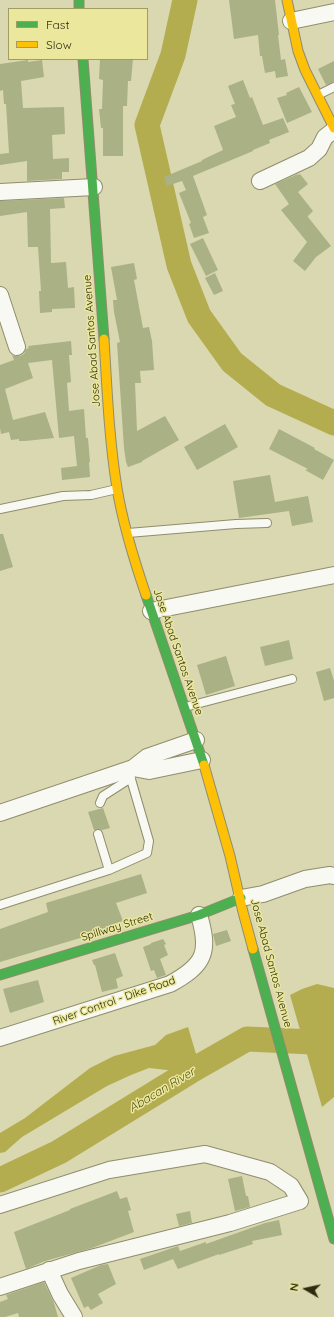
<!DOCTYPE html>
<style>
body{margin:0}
#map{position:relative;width:334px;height:1317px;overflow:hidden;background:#dad8b0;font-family:Quicksand,sans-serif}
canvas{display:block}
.legend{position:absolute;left:8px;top:8px;width:140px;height:52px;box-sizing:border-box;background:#ebe89e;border:1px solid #9f9c64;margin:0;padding:5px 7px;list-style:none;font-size:12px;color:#2c2b0d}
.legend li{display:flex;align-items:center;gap:8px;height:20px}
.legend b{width:20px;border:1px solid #9f9c64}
.north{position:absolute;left:286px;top:1269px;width:40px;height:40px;-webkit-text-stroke:3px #ebe89e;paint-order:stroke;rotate:279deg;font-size:11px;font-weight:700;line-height:16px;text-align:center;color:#2c2b0d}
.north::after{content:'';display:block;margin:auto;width:14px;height:18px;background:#2c2b0d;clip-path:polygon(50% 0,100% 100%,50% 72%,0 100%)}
</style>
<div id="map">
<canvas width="334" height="1317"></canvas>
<ul class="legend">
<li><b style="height:5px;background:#4caf50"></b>Fast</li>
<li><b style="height:5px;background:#ffc107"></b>Slow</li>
</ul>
<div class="north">N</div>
</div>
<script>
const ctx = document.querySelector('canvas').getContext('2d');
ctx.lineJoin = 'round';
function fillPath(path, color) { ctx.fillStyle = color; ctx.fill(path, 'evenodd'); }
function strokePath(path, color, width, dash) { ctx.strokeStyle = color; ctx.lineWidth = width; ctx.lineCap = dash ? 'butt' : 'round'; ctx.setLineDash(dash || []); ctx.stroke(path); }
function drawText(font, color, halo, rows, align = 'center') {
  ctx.font = font + ' Quicksand,sans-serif'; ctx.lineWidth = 3; ctx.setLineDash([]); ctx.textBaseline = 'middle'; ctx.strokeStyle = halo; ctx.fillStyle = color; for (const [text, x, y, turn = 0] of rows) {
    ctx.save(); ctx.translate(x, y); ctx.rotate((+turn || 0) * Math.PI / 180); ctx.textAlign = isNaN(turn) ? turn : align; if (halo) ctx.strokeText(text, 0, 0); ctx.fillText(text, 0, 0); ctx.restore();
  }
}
const water = new Path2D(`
 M317,984L334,988V1097L322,1107L290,995L302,989Z
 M188,1027L202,1074L189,1077L176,1071L149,1068L131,1075L107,1086L22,1137L5,1152L0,1153V1133L25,1118L90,1068L114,1056L155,1045L166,1035Z`);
const river = new Path2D(`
 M185,0L173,55L147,125L179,265L199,316L232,362L273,395L334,423
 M0,1180L59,1152L191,1071L247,1039L334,1043`);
const building = new Path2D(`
 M229,0H275L279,35H278L281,60L285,59L288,76L276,78L275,71L265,73L262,56H260L258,35L234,39Z
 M100,59H133L131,81H128L127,106H123V156H103V128H101L99,109H102L103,80L99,79Z
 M28,60V62L42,60L44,77L21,81L23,108L64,107L65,134L52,135L53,159L69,158V172H62V179L27,181V161L0,165V154L9,153L6,104H4L3,90L0,91V64Z
 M334,61V82L326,85L318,69Z
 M243,80L250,98L252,97L263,125L283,118L289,132L269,140L270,143L253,150V151L193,176L207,215L203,217L209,233L194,238L189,224L191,223L179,193L186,190L182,181L167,186L164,177L202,161V160L223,150L214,126L236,117L231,105L235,104L228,86Z
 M299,87L312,112L287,123L277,98L287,95L286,93Z
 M298,174V175L300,174L308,184L298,192L313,211L308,216V217L331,246L316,257L305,271L293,261L307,242L281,210L289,204L275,184Z
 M64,198L65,208L50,209L51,263L66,262L68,288L74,287L75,308L52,309V312L40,313L39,291H41L38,247H28L27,212L0,216V201Z
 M203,238L218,270L206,276L190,244Z
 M134,263L137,279L134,280L143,328L149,327L152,341L154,370L140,371L141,383H135L137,431L165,416L179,440L142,461V462L128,467L126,462L124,448L117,343L120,342L114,312L113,300H117L111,267Z
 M215,273L223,291L214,295L205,278Z
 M71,341L72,355H69L71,382L67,383L69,411L84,409L86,438H88L90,462H89L90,477L62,480L61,468L77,466L74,436L59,438L52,360L28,363L33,378L5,389L13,420L45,412L54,438L25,441H19V439L11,440L9,432L1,434L0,428V365L14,360L12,355L15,356H20L24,354L26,349L29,348L28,346Z
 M225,424L238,447L197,470L184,447Z
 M279,429L315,448L314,449L334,460L323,480L305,470L308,469L269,449Z
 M270,475L275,502L308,496L313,522L292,526L289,511L239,518L233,481Z
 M0,534H3L13,567L0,571Z
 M289,640L293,659L265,666L260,647Z
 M226,656L235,686L206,695L197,665Z
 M330,668L334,681V698L324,701L316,672Z
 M103,808L110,828L102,830L99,829L94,830L88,812Z
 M141,874L147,893L116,903L123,921L108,926L107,930L0,962V929L48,912L46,903Z
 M227,930L231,941L216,946L213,934Z
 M163,939L166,944L164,945L168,955L160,959L166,975L157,978L154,970L151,971L143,947L151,944V943Z
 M115,953L123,976L116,979L118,988L102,992L95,965H94L92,960Z
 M38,980L44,1002L10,1013L3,989Z
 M242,1176L246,1196H248L250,1207L235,1211L228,1179Z
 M117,1191L120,1199L127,1197L131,1210L128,1211L134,1232L92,1248L45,1261L26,1269L14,1232L70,1210V1209Z
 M190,1211L192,1223L179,1226L176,1214Z
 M279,1220L282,1235L252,1241L253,1244L219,1255V1254L178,1269L173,1259L144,1270L140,1259L178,1246L180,1251L206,1242V1244L265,1223Z
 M108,1264L116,1284L98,1294L103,1303L91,1310L88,1306L84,1308L71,1278L101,1265Z
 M44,1282L54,1303L58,1317H19L18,1313L5,1317H0V1302L8,1299L6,1295Z`);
const lane = new Path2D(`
 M318,95L334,87
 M0,509L63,496L91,495L117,489
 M128,533L236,524L267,523
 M185,707L292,679
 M100,803L103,796L131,778
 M98,834L109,870
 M0,905L109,870L147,853L149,841L128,769`);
const street = new Path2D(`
 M291,21L334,12
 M260,181L309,158L319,149L325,137L334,130
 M0,192L94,187
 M0,295L17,347
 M151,611L334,575
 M133,768L149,771L202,760
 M0,813L133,768L147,757L196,740
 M241,898L263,894L305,879L330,875L334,876
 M0,1038L170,984C205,965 210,952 199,915
 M0,1205L109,1170L205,1154L270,1172L291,1186L300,1201L230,1223L79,1261L0,1287
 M49,1270L60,1294L74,1317`);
const fast = new Path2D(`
 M79,0V9
 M83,59L104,339
 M146,595L204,765
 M253,949L334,1239
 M0,975L199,915L241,898`);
const slow = new Path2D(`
 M287,0L298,51L305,70L334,128
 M104,339C107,388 109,439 117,488C123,525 134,560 146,595
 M204,765L230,856L243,912L253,949`);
const streetNames = [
 ["Jose Abad Santos Avenue",92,341,-94],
 ["Jose Abad Santos Avenue",178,652,71],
 ["Spillway Street",117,927,-17],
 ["Jose Abad Santos Avenue",271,963,75],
 ["River Control - Dike Road",114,1001,-19]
];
const waterNames = [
 ["Abacan River",162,1090,-31]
];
fillPath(water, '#b3ad4f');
strokePath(river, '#b3ad4f', 25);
fillPath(building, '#a9b185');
strokePath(lane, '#8f8d6d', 10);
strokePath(street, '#8f8d6d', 18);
strokePath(fast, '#8f8d6d', 11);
strokePath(slow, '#8f8d6d', 11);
strokePath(lane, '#f9f9f3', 8);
strokePath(street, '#f9f9f3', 16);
strokePath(fast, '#4caf50', 9);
strokePath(slow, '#ffc107', 9);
drawText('11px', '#2c2b0d', '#ebe89e', streetNames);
drawText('italic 12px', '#535015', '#ebe89e', waterNames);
</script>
